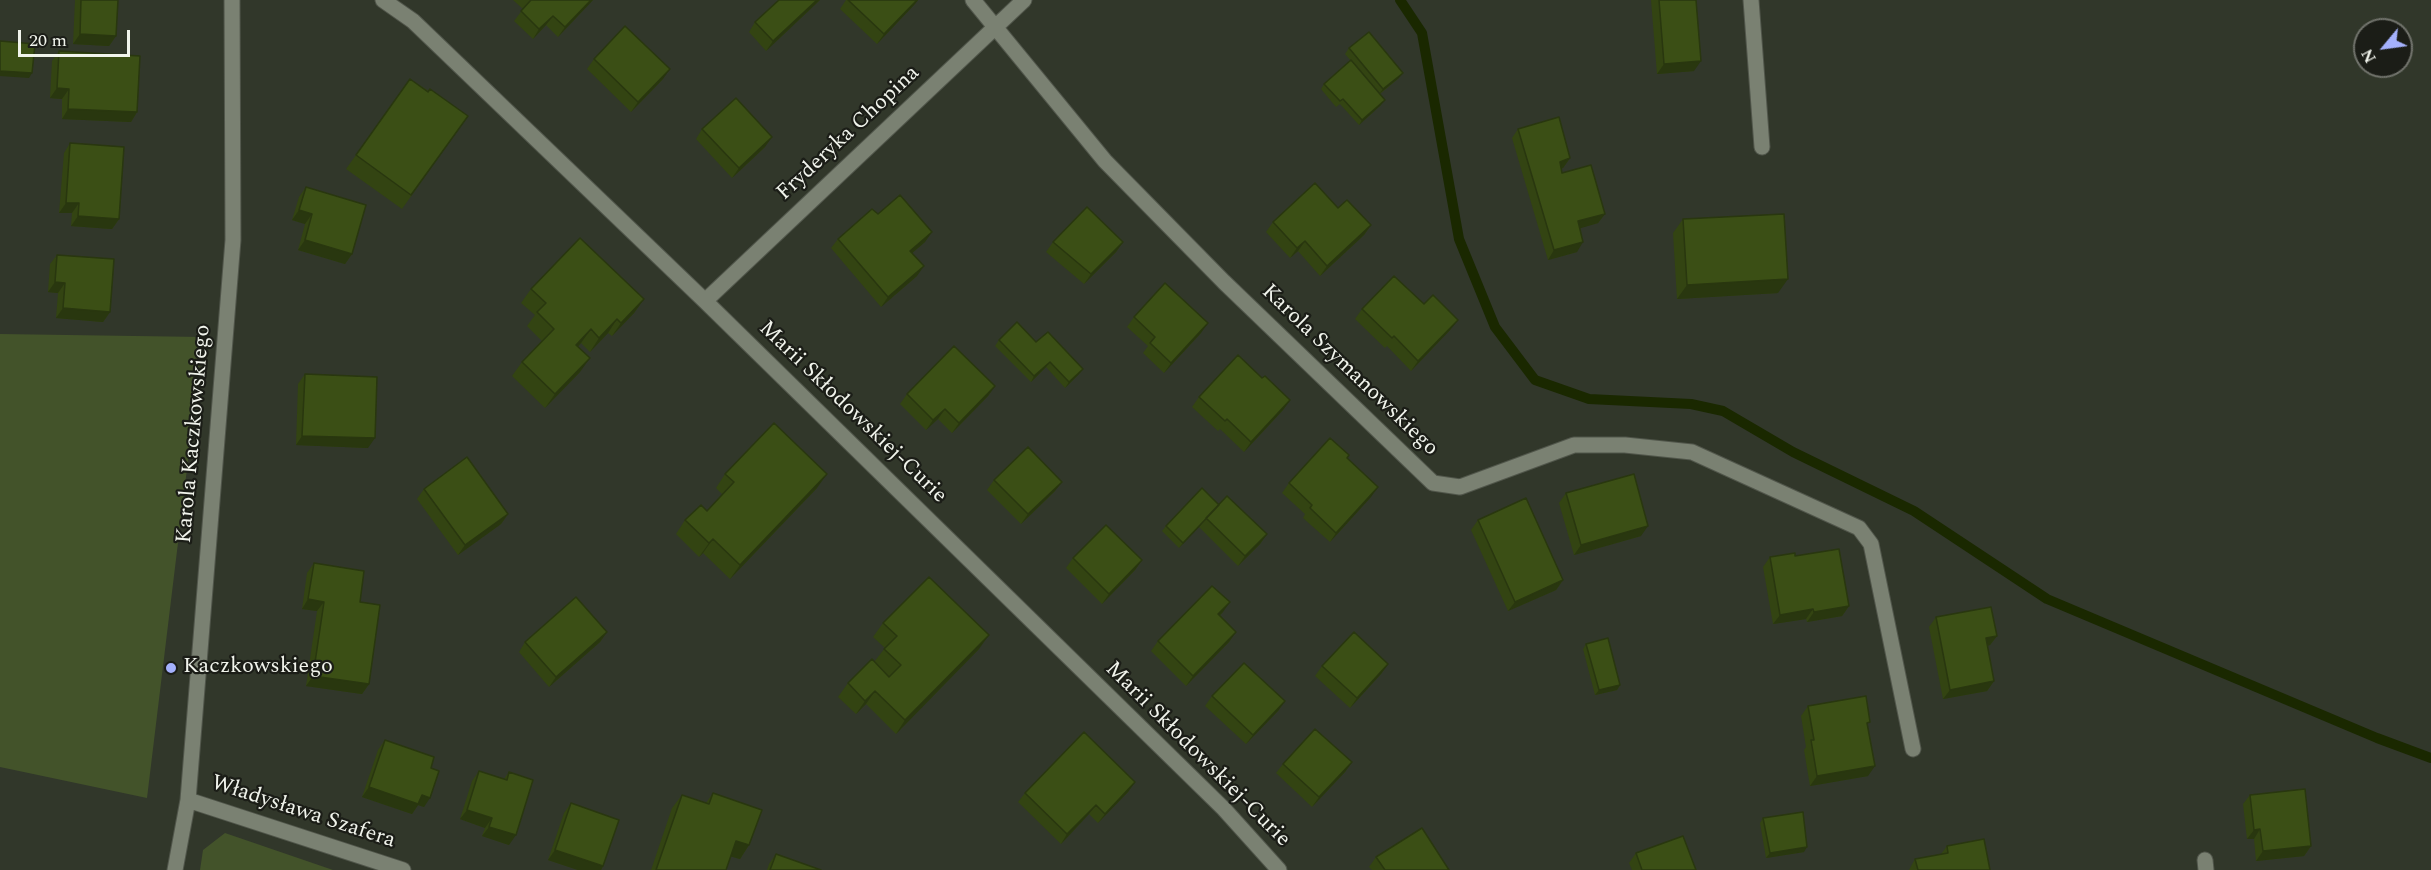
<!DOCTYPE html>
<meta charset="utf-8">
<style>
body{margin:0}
#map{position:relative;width:2431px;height:870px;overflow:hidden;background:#31372a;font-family:Spectral,serif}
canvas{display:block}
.north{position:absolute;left:2353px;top:18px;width:60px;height:60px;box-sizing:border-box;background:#1b1d17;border:2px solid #71736c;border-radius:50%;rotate:241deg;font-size:16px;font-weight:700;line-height:24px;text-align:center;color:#f1f4ec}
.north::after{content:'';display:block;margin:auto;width:21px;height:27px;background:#a4b1fc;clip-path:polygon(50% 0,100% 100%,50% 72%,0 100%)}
.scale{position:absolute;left:18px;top:30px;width:112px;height:27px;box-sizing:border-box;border:3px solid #f1f4ec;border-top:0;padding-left:8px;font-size:18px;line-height:21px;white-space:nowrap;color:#f1f4ec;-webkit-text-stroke:4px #1b1d17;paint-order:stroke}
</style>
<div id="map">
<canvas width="2431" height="870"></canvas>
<div class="north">N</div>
<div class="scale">20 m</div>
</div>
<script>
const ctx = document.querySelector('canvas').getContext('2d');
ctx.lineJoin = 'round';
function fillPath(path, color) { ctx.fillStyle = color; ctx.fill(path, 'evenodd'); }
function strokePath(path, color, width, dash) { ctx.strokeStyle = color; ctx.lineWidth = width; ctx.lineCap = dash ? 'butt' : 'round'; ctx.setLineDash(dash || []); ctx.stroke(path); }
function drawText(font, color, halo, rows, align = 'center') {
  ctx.font = font + ' Spectral,serif'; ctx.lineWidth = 4.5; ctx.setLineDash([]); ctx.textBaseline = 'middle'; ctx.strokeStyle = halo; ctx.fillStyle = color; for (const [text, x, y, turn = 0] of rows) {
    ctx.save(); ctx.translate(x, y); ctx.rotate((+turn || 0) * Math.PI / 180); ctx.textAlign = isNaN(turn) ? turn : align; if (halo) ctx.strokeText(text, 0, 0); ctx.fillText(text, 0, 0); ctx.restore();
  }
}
const green = new Path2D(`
 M0,334L203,337L147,798L0,767Z
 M225,833L333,870H200L203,850Z`);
const stream = new Path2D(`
 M1400,0L1422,33L1459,239L1495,327L1535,380L1589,399L1691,404L1723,411L1793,452L1914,511L2047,599L2377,738L2431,758`);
const minor = new Path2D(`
 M383,0L413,21L705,301L1224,809L1279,870
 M973,0L1105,161L1224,282L1433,483L1460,487L1574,445H1625L1692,452L1859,528L1871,544L1913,749
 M1751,0L1762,147
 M705,301L1024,0
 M188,800L403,870
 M2205,860L2206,870
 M175,870L188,800L233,240L232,0`);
const wall = new Path2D(`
 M75,0H118L116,36L109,46L73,44Z
 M513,0H593L558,37L546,25L533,39L514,21L523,9Z
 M820,0L766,51L749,32L755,22Z
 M846,0H918L914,5L877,44L840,9Z
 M1651,0H1696L1694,71L1657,74Z
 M1349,48L1399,78L1380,94L1381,105L1359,125L1340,104L1336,107L1321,89L1324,84L1367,79L1345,54Z
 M59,51L137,112L131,122L62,119V99L50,98L52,61Z
 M594,59L663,79L631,112L587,69Z
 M410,79L468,116L402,209L346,169Z
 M702,129L765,147L732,178L696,139Z
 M1518,129L1570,158L1563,168L1561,169L1562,173L1605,214L1598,223L1580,228L1577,252L1548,260L1512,138Z
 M70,143L119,219L112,229L71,226L72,213H59L64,153Z
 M306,187L352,254L345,264L298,250L305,224L292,220L299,197Z
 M1338,208L1371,225L1364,235L1320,276L1298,251L1290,258L1266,232L1273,222Z
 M878,214L925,242L912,253L917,276L881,307L831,248L838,239Z
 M1683,219L1778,293L1677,299L1673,233Z
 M1053,242H1123L1116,252L1084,284L1046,252Z
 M57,255L110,312L103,322L56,318L58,293L48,292L50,264Z
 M531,289L644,299L634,313L612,336L608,333L590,352L581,343L578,347L580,372L545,408L512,376L522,362L542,341L527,326L535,315L521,303Z
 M1362,309L1451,329L1411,371L1387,346L1385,348L1355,319Z
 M1134,317L1201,333L1164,373L1143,353L1148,346L1127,327Z
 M999,340L1083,369L1079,374L1065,388L1046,367L1031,382L995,346Z
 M305,374L368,448L296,445L298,384Z
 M1262,378L1290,400L1283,410L1244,452L1220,429L1218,431L1192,407L1199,397Z
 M995,386L988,396L952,433L938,419L926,430L900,404L907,394Z
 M1349,455L1347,459L1371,497L1330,542L1303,518L1305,514L1282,493L1289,483Z
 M725,474L817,488L730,579L703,553L699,557L676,534L685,520L707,511L723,495L716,488Z
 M994,480L1055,491L1021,524L987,490Z
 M424,489L508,514L501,524L458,555L417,499Z
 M1566,493L1641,536L1574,555L1559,503Z
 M1219,505L1267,534L1260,544L1238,566L1199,527L1179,548L1162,531L1166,526Z
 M1478,520L1563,580L1556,590L1508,611L1471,530Z
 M1795,556L1849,606L1842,616L1807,622L1806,619L1773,624L1763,567L1770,557Z
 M1073,558L1142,560L1135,570L1102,604L1066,568Z
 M314,563L360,602L369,684L362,694L306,686L317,611L302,609L307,573Z
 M1223,612L1220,615L1236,632L1229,642L1186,686L1151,651L1158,641Z
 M1936,617L1997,636L1990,645L1987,646L1994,681L1987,691L1943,699L1929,627Z
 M883,623L979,649L896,734L866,704L856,714L838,697L848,683L874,662L885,648L873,637Z
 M607,632L600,642L549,687L519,652L525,642Z
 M1586,644L1620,685L1617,690L1595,695L1583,649Z
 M1388,664L1381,674L1350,708L1315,676L1322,666Z
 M1212,696L1285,701L1278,711L1246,744L1205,706Z
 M1808,706L1868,726V776L1810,786L1804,750L1806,747L1801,716Z
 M385,740L431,768L424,807L418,805L412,814L362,797L378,750Z
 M1352,762L1345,772L1312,807L1276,773L1283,764Z
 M479,771L504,779L509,772V845L482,836L485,828L460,819L472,781Z
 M1135,782L1128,792L1098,823L1089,814L1061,844L1018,802L1025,793Z
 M713,793L749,845L740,859L730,856L726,870H651L672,808L682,795L706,803Z
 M2250,795L2311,846L2304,856L2256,861L2254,839H2247L2243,804Z
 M571,803L603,866L601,870H578L548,860L564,813Z
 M1763,818L1804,852L1766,858L1760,823Z
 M1947,846L1990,870H1909L1915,859L1941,854Z
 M1636,853L1696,870H1632L1629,863Z
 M776,854L821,870H767L769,864Z
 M1376,857L1449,870H1372L1369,867Z`);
const shadedWall = new Path2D(`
 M591,0H593L558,37L565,27Z
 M817,0H820L766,51L773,41Z
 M917,0H918L914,5L877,44L884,34Z
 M553,16L546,25L533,39L539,29Z
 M80,34L116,36L109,46L73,44Z
 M1701,61L1694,71L1657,74L1664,64Z
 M670,69L663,79L631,112L638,102Z
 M0,71L32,73L29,78L0,76Z
 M1403,73L1399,78L1379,94L1383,89Z
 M57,88L69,89L62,99L50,98Z
 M1385,100L1381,105L1359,125L1362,120Z
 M68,109L137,112L131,122L62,119Z
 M772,137L765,147L732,178L739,168Z
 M1570,158L1563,168L1553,171L1560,162Z
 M66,203H79L72,213H59Z
 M299,210L312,214L305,224L292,220Z
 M1605,214L1598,223L1571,231L1578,221Z
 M78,216L119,219L112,229L71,226Z
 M1371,225L1364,235L1320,276L1327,266Z
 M932,232L925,242L904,260L910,251Z
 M305,240L352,254L345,264L298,250Z
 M1305,241L1298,251L1290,258L1297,248Z
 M1123,242L1116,252L1084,284L1091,274Z
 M1583,242L1577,252L1548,260L1554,250Z
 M924,266L917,276L881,307L888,297Z
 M1788,279L1778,293L1677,299L1687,285Z
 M55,282L65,283L58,293L48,292Z
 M644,299L634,313L612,336L621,323Z
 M63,308L110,312L103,322L56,318Z
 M617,319L608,333L590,352L599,338Z
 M1458,320L1451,329L1411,371L1418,361Z
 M1208,323L1201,333L1164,373L1171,363Z
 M591,329L581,343L567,359L576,345Z
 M590,358L580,372L545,408L555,394Z
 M1050,362L1046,367L1031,382L1034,376Z
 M1083,369L1079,374L1065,388L1069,382Z
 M995,386L988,396L952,433L959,423Z
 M1290,400L1283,410L1244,452L1251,442Z
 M945,409L938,419L926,430L933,420Z
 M302,436L375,438L368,448L296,445Z
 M827,474L817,488L730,579L740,565Z
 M1062,482L1055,491L1021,524L1028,514Z
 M1378,487L1371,497L1330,542L1336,533Z
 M508,514L501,524L458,555L465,545Z
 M1203,522L1199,527L1179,548L1183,543Z
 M1648,526L1641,536L1574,555L1581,545Z
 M1267,534L1260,544L1238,566L1245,556Z
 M713,539L703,553L699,557L709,543Z
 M1142,560L1135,570L1102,604L1109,594Z
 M1563,580L1556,590L1508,611L1515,602Z
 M308,599L324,602L317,611L302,609Z
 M1230,602L1223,612L1211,624L1218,614Z
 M1849,606L1842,616L1807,622L1814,612Z
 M1813,609L1806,619L1773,624L1780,615Z
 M607,632L600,642L549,687L556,677Z
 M1236,632L1229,642L1186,686L1193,676Z
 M989,635L979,649L896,734L905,720Z
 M1997,636L1990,645L1979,648L1986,638Z
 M1388,664L1381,674L1350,708L1357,698Z
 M313,676L369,684L362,694L306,686Z
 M1994,681L1987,691L1943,699L1950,690Z
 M1620,685L1617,690L1595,695L1599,690Z
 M875,691L866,704L856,714L865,701Z
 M1285,701L1278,711L1246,744L1253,735Z
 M1352,762L1345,772L1312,807L1319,797Z
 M1875,766L1868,776L1810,786L1817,776Z
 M1135,782L1128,792L1098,823L1105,814Z
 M369,787L422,795L430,798L424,807L418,805L412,814L362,797Z
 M1096,805L1089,814L1061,844L1067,834Z
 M467,810L492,818L485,828L460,819Z
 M489,827L516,835L509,845L482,836Z
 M2260,829L2254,839H2247L2254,830Z
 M736,841L749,845L740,859L726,855Z
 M2311,846L2304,856L2256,861L2263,851Z
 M1807,847L1804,852L1766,858L1770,853Z
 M555,850L603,866L601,870H578L548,860Z`);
const building = new Path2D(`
 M81,0H118L116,36L80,34Z
 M531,0H591L565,27L553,16L539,29L521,11Z
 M779,0H817L773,41L755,22Z
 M848,0H917L884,34Z
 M1659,0H1696L1701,61L1664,64Z
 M625,26L670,69L638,102L594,59Z
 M1369,32L1403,73L1383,89L1349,48Z
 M0,41L35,44L32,73L0,71Z
 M59,51L140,56L137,112L68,109L69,89L57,88Z
 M1351,60L1385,100L1362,120L1343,99L1340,101L1324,84Z
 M410,79L428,92L430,89L468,116L411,195L356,155Z
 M736,98L772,137L739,168L702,129Z
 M1559,117L1570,158L1560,162L1562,173L1591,165L1605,214L1578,221L1583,242L1554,250L1518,129Z
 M70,143L124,147L119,219L78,216L79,203H66Z
 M1315,183L1338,208L1347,200L1371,225L1327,266L1305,241L1297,248L1273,222Z
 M306,187L366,205L352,254L305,240L312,214L299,210Z
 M900,195L932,232L910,251L924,266L888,297L838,239L872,209L878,214Z
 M1087,207L1123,242L1091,274L1053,242Z
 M1784,214L1788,279L1687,285L1683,219Z
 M580,238L644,299L621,323L617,319L599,338L591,329L576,345L590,358L555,394L522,362L554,329L537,312L546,303L531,289Z
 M57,255L114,259L110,312L63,308L65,283L55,282Z
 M1394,276L1424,304L1433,295L1458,320L1418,361L1394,336L1392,338L1362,309Z
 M1165,283L1208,323L1171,363L1150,343L1155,337L1134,317Z
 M1017,322L1036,342L1048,332L1083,369L1069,382L1050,362L1034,376L999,340Z
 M954,346L995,386L959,423L945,409L933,420L907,394Z
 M1238,355L1262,378L1265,376L1290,400L1251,442L1227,419L1225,421L1199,397Z
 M305,374L377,377L375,438L302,436Z
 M774,423L827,474L740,565L713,539L709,543L685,520L701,505L707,511L734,482L725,474Z
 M1330,438L1349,455L1347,458L1378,487L1336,533L1310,508L1312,505L1289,483Z
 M1028,447L1062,482L1028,514L994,480Z
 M467,457L508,514L465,545L424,489Z
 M1634,474L1648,526L1581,545L1566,493Z
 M1202,488L1219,505L1183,543L1166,526Z
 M1227,496L1267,534L1245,556L1206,518Z
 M1526,498L1563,580L1515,602L1478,520Z
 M1106,525L1142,560L1109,594L1073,558Z
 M1839,549L1849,606L1814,612L1813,609L1780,615L1770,557L1795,553V556Z
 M314,563L364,571L360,602L380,605L369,684L313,676L324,602L308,599Z
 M929,577L989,635L905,720L875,691L865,701L848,683L872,659L889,677L901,665L884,649L897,636L883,623Z
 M1212,586L1230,602L1218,614L1236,632L1193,676L1158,641Z
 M576,597L607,632L556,677L525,642Z
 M1991,607L1997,636L1986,638L1994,681L1950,690L1936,617Z
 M1354,632L1388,664L1357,698L1322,666Z
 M1608,638L1620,685L1599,690L1586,644Z
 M1244,663L1285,701L1253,735L1212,696Z
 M1866,696L1870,722L1867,723L1875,766L1817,776L1811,740H1814L1808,706Z
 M1315,729L1352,762L1319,797L1283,764Z
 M1084,732L1135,782L1105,814L1096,805L1067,834L1025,793Z
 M385,740L434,757L431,768L439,771L430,798L422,795L418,804L369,787Z
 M479,771L507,780L509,772L533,780L516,835L489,827L492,818L467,810Z
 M2305,789L2311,846L2263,851L2260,829L2254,830L2250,795Z
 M713,793L762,810L749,845L736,841L726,870H656L682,795L709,804Z
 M571,803L619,820L603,866L555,850Z
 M1803,812L1807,847L1770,853L1763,818Z
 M1422,828L1449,870H1385L1376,857Z
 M1683,836L1696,870H1642L1636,853Z
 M1984,839L1990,870H1918L1915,859L1948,853L1947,846Z
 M776,854L821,870H770Z`);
const markers = [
 [171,668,6,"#a4b1fc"]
];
const streetNames = [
 ["Fryderyka Chopina",849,134,-43],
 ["Karola Szymanowskiego",1349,371,44],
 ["Marii Skłodowskiej-Curie",852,413,44],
 ["Karola Kaczkowskiego",195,434,-85],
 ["Marii Skłodowskiej-Curie",1197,755,45],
 ["Władysława Szafera",303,813,18]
];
const poiNames = [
 ["Kaczkowskiego",183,668]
];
fillPath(green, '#43532a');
strokePath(stream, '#1a2800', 10);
strokePath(minor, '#51564b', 17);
strokePath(minor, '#7a8172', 15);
fillPath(wall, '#334412');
fillPath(shadedWall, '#29370f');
fillPath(building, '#3b4f15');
strokePath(building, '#29370f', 1.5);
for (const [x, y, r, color] of markers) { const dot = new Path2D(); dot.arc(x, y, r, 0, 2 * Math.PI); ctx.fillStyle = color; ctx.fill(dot); strokePath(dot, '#1b1d17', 2); }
drawText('22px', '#f1f4ec', '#1b1d17', streetNames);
drawText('22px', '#f1f4ec', '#1b1d17', poiNames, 'left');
</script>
